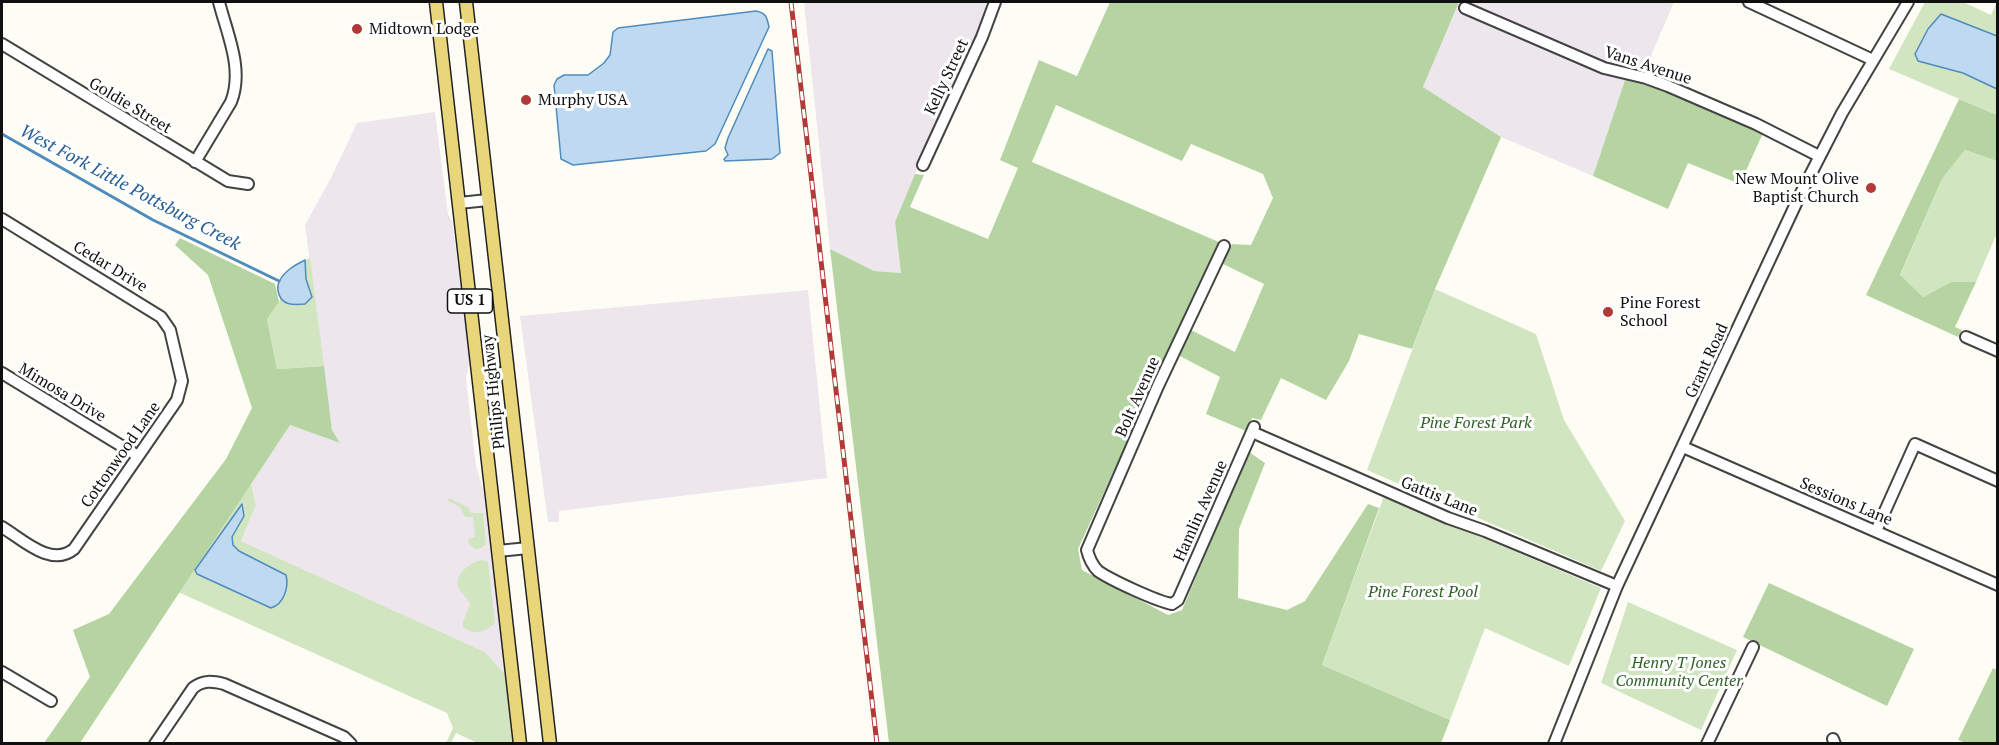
<!DOCTYPE html>
<style>
body{margin:0}
#map{position:relative;width:1999px;height:745px;overflow:hidden;background:#fefdf5;font-family:"PT Serif",serif}
canvas{display:block}
.frame{position:absolute;inset:0;border:3px solid #101010;pointer-events:none}
</style>
<div id="map">
<canvas width="1999" height="745"></canvas>
<div class="frame"></div>
</div>
<script>
const ctx = document.querySelector('canvas').getContext('2d');
ctx.lineJoin = 'round';
function fillPath(path, color) { ctx.fillStyle = color; ctx.fill(path, 'evenodd'); }
function strokePath(path, color, width, dash) { ctx.strokeStyle = color; ctx.lineWidth = width; ctx.lineCap = dash ? 'butt' : 'round'; ctx.setLineDash(dash || []); ctx.stroke(path); }
function drawText(font, color, halo, rows, align = 'center') {
  ctx.font = font + ' "PT Serif",serif'; ctx.lineWidth = 6; ctx.setLineDash([]); ctx.textBaseline = 'middle'; ctx.strokeStyle = halo; ctx.fillStyle = color; for (const [text, x, y, turn = 0] of rows) {
    ctx.save(); ctx.translate(x, y); ctx.rotate((+turn || 0) * Math.PI / 180); ctx.textAlign = isNaN(turn) ? turn : align; if (halo) ctx.strokeText(text, 0, 0); ctx.fillText(text, 0, 0); ctx.restore();
  }
}
const industrial = new Path2D(`
 M804,2H989L978,33L957,75L895,222L901,273L874,271L830,249Z
 M1459,2H1464L1462,11L1625,80L1593,176L1501,137L1423,87Z
 M1465,2H1674L1644,72L1615,67Z
 M435,112L448,215L452,220L470,359L466,378L476,466L484,493L505,674L485,652L241,541L256,505L251,483L290,425L340,443L332,430L305,225L332,176L357,123Z
 M808,290L827,478L559,511V522H548L520,316Z`);
const green = new Path2D(`
 M1925,2H1963L1991,15L1997,2V36L1941,14L1918,61L1963,73L1997,89V115L1889,69Z
 M1965,150L1997,161V233L1976,282H1951L1923,297L1900,276L1942,179Z
 M310,258L324,366L277,369L267,319L279,302L280,298L284,303L312,297L306,279L305,260Z
 M1435,289L1536,334L1564,420L1625,521L1601,571L1367,470Z
 M251,483L256,505L241,541L485,652L505,674L513,743H477L456,733L451,743H446L453,728L447,713L178,592ZM242,505L244,516L232,538L233,545L239,551L286,575L277,606L271,608L197,574L195,570Z
 M1384,496L1601,588L1569,666L1485,628L1450,720L1322,665Z
 M449,498L469,508L471,513H483L486,544L481,548L475,549L469,544L468,539L475,537L473,517H465L460,507L448,501Z
 M481,560L488,562L495,623C485,632 475,636 463,627V622L470,605C468,597 462,595 459,588C452,576 471,562 481,560Z
 M1628,602L1737,650L1701,730L1601,683Z`);
const forest = new Path2D(`
 M1110,2H1459L1423,87L1501,137L1435,289L1412,349L1359,334L1349,361L1326,400L1281,378L1261,420L1252,418L1246,431L1206,414L1220,377L1178,355L1189,329L1235,352L1264,284L1221,263L1232,244L1251,245L1273,198L1263,174L1191,144L1182,161L1056,105L1032,162L1219,242L1078,549L1082,570L1168,615L1182,610L1249,452L1265,463L1239,529L1238,598L1287,610L1305,601L1368,504L1379,508L1322,665L1450,720L1441,743H889L830,249L874,271L901,273L895,222L915,174L924,175L910,207L988,239L1018,168L1000,160L1039,60L1077,76Z
 M1625,80L1662,89L1763,133L1740,184L1688,163L1668,209L1593,176Z
 M1959,99L1997,115V161L1965,150L1942,179L1900,275L1923,297L1951,282H1976L1955,327L1962,330L1958,337L1866,295Z
 M180,238L275,284L279,302L267,319L277,369L324,366L332,430L340,443L290,425L80,743H44L90,677L73,630L109,614L226,459L252,408L208,275L175,245Z
 M1769,583L1914,649L1887,706L1743,637Z
 M1993,668L1997,670V743H1966L1958,740Z`);
const water = new Path2D(`
 M756,11C766,13 767,17 769,27L715,144L706,151L573,165L561,159L554,85L557,79L564,75H588L604,63L610,55L613,32L618,28Z
 M1941,14L1997,36V89L1963,73L1918,61L1915,54L1928,29Z
 M768,49L772,51L780,153L772,159L725,161L724,159L728,155L725,148L728,138Z
 M305,260L306,279L312,297L305,304C293,305 281,306 278,291C278,287 277,286 279,282C284,271 295,265 305,260Z
 M242,504L244,516L232,537L233,545L239,551L286,575C289,587 284,604 271,608L197,574L195,570Z`);
const stream = new Path2D(`
 M2,134L153,220L279,281`);
const minor = new Path2D(`
 M1749,2L1873,60
 M1465,8L1604,68L1646,78L1668,86L1756,124L1819,156
 M2,44L228,181L248,184
 M195,162L231,102C244,69 227,34 219,2
 M923,165L982,37L995,2
 M459,203L488,200
 M2,219L161,317L170,330L182,381L177,400L74,549C51,568 22,539 2,527
 M1224,246L1158,386L1087,550C1089,558 1092,565 1098,571C1111,580 1156,601 1172,604L1178,600L1254,427
 M1966,337L1998,351
 M2,373L138,456
 M479,377L508,372
 M1252,432L1448,518L1485,531L1617,586
 M1683,447L1998,585
 M1876,531L1915,444L1998,481
 M498,551L528,548
 M2,672L51,701
 M1833,739L1835,744
 M155,744L193,688C203,680 212,681 224,684L344,737L351,744
 M1554,744L1617,586L1800,195L1842,113L1908,2
 M1707,744L1753,647`);
const major = new Path2D(`
 M436,2L520,744
 M466,2L550,744`);
const rail = new Path2D(`
 M791,2L877,744`);
const markers = [
 [357,29,6,"#b13937"],
 [526,100,6,"#b13937"],
 [1871,188,6,"#b13937"],
 [1608,312,6,"#b13937"]
];
const shields = [
 [470,301,45]
];
const shieldNames = [
 ["US 1",470,301]
];
const poiNames = [
 ["Midtown Lodge",369,29],
 ["Murphy USA",538,100],
 ["New Mount Olive",1859,179,"right"],
 ["Baptist Church",1859,197,"right"],
 ["Pine Forest",1620,303],
 ["School",1620,321]
];
const streetNames = [
 ["Vans Avenue",1648,66,18],
 ["Kelly Street",947,77,-65],
 ["Goldie Street",130,106,31],
 ["Cedar Drive",110,267,31],
 ["Grant Road",1707,361,-65],
 ["Philips Highway",494,392,-96],
 ["Mimosa Drive",62,393,31],
 ["Bolt Avenue",1138,397,-66],
 ["Cottonwood Lane",121,455,-55],
 ["Gattis Lane",1439,497,22],
 ["Sessions Lane",1846,502,23],
 ["Hamlin Avenue",1201,511,-66]
];
const parkNames = [
 ["Pine Forest Park",1476,423],
 ["Pine Forest Pool",1423,592],
 ["Henry T Jones",1679,663],
 ["Community Center",1679,681]
];
const waterNames = [
 ["West Fork Little Pottsburg Creek",130,188,28]
];
fillPath(industrial, '#ede6ed');
fillPath(green, '#d2e5c1');
fillPath(forest, '#b6d4a2');
fillPath(water, '#bfdaf0');
strokePath(water, '#4e8bbe', 1.5);
strokePath(stream, '#4e8bbe', 3);
strokePath(minor, '#434343', 14);
strokePath(major, '#212121', 15);
strokePath(minor, '#fff', 10);
strokePath(major, '#e9d57a', 12);
strokePath(rail, '#b13937', 5);
strokePath(rail, '#fff', 3, [9]);
for (const [x, y, r, color] of markers) { const dot = new Path2D(); dot.arc(x, y, r, 0, 2 * Math.PI); ctx.fillStyle = color; ctx.fill(dot); strokePath(dot, '#fff', 2); }
for (const [x, y, w] of shields) { const box = new Path2D(); box.roundRect(x - w / 2, y - 12, w, 24, 4.5); ctx.fillStyle = '#fff'; ctx.fill(box); strokePath(box, '#101010', 1.5); }
drawText('bold 15px', '#101010', null, shieldNames);
drawText('16px', '#101010', '#fff', poiNames, 'left');
drawText('16px', '#101010', '#fff', streetNames);
drawText('italic 16px', '#306127', '#fff', parkNames);
drawText('italic 18px', '#275e95', '#fff', waterNames);
</script>
